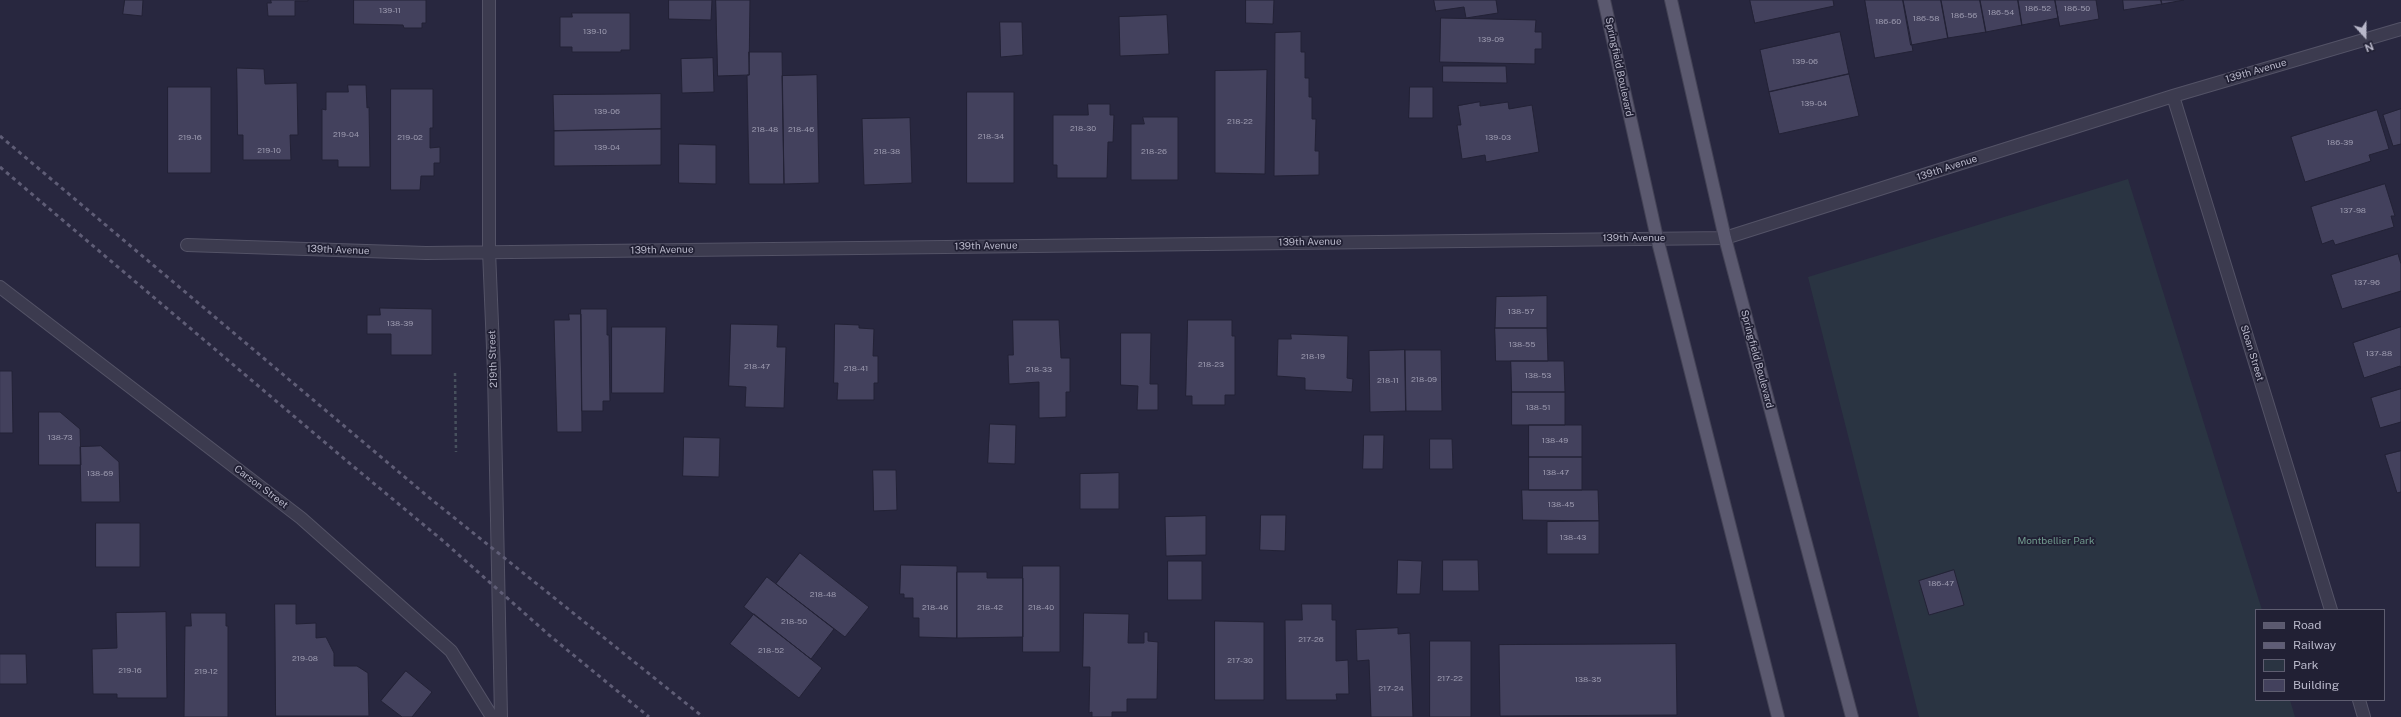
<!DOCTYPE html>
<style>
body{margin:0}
#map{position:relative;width:2401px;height:717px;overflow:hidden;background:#28273f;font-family:"Public Sans",sans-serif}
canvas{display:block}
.legend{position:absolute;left:2255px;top:609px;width:130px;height:92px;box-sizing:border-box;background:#212034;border:1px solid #5e5d70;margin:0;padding:5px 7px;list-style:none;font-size:12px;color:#b9b8ca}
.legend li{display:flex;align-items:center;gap:8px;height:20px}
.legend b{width:20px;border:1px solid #5e5d70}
.north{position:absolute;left:2345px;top:16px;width:40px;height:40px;-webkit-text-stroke:3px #212034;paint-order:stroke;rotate:159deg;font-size:11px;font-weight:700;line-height:16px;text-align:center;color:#b9b8ca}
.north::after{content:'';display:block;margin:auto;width:14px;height:18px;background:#b9b8ca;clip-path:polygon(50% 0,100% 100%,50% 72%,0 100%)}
</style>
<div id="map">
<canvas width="2401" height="717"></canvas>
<ul class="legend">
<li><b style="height:5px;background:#5b596f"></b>Road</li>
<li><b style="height:5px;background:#5f5d76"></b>Railway</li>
<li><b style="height:11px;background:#2a3442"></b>Park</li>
<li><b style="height:11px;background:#43415d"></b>Building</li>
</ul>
<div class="north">N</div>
</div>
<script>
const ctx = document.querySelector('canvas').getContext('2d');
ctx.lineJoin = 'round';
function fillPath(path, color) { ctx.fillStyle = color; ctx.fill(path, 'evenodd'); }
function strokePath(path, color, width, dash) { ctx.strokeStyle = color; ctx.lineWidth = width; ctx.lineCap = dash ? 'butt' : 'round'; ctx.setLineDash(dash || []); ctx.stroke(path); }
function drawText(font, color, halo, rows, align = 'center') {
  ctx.font = font + ' "Public Sans",sans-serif'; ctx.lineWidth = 3.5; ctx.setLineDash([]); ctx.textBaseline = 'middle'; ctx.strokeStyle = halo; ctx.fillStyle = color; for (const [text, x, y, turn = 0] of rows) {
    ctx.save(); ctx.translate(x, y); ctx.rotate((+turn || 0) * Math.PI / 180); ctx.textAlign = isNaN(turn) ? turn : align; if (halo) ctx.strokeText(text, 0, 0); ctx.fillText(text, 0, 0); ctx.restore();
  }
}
const green = new Path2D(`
 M2128,179L2262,610H2256V700H2290L2295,717H1919L1808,277Z`);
const building = new Path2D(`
 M125,0H143L142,16L123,14Z
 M271,0H308V1H295V16H268L267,3H271Z
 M354,0H426V23H422V28H404L403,25L354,24Z
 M669,0H712L711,20L669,19Z
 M716,0H750L749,75L718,76Z
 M1246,0H1274L1273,24L1246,23Z
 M1434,0H1496L1498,13L1466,18L1464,7L1436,11Z
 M1750,0H1833L1834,6L1755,23Z
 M1865,0H1903L1913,51L1875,58Z
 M1903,0H1941L1948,38L1911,45Z
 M1941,0H1980L1986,32L1948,38Z
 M1980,0H2018L2022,25L1986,32Z
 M2018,0H2055L2058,18L2022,25Z
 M2055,0H2096L2099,19L2060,26Z
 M2123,0H2161L2162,4L2124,10Z
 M2161,0H2184L2162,4Z
 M572,13H630V50H621V52H572V47H560V17H572Z
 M1167,15L1169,54L1120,56L1119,17Z
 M1441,18L1536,20L1535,32H1542V49H1535V64L1440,62Z
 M1000,22H1022L1023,55L1001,57Z
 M1301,32V52H1305V78H1309V97H1312V119H1316L1315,151H1319V175L1274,176L1275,33Z
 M1840,32L1849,74L1769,92L1760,50Z
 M749,52H782L784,184H749L747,75H749Z
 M713,58L714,92L682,93L681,59Z
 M1443,66H1506L1507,83L1443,82Z
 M237,68L264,69L265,84L297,83L298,135H290L291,160H243V135H238Z
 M1267,70L1265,174L1215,173V71Z
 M1849,74L1859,116L1779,134L1769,92Z
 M817,75L819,183L784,184L782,76Z
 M348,85H366L367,108L369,107L370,167H338V160H322V109L326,110V92H348Z
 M168,87H211V173H168Z
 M1410,87H1433V118H1409Z
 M391,89H433V128H430V148L440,147V163H434V176H421L420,190H391Z
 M967,92H1014V183H967Z
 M661,94V129L554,131L553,95Z
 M1480,102V106L1508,102L1509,109L1532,105L1539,152L1486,162L1485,155L1462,159L1457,125H1461L1458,106Z
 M1088,104H1110V115H1114L1113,142H1108L1107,178H1057V165H1053V115H1088Z
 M2401,109V144L2393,146L2383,115Z
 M2377,110L2389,149L2369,155L2371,161L2305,182L2291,137Z
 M1143,117H1178V180H1131V124H1144Z
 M910,118L912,183L864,185L862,119Z
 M661,129V165L554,166V131Z
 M679,144L716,145V184L679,183Z
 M2385,184L2395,216H2391L2394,227L2335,245L2333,240L2322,244L2311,207Z
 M2398,254L2401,264V291L2342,309L2331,275Z
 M1547,296V328H1495L1496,297Z
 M380,308L432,309V355H391V334H367V315H380Z
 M581,309H607V335H609L610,401H603V411H582Z
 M569,314H581L582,432H557L554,320H569Z
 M1013,320H1059L1061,358H1070V392H1066V417L1039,418V382L1009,384L1008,355H1013Z
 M1188,320H1232V336H1235V395H1225V405H1192V396H1186Z
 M731,324L778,325L777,347H786L784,408L745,407L746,387L729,386Z
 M835,324L859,325V328L874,329L873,356H878V383H874V400H837L838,383H834Z
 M612,327H666L664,393H612Z
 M2401,327V368L2400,366L2364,378L2353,343Z
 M1495,328H1547L1548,361H1496Z
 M1121,333H1151L1150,384H1158V410H1137L1138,386L1121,385Z
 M1291,334L1348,336L1347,378L1353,379L1352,392L1305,390V378L1277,376L1278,339H1291Z
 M1405,350H1441L1442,411H1406Z
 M1405,350L1406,411L1370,412L1369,351Z
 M1511,361H1564L1565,392H1512Z
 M0,371H12L13,433H0Z
 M2401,389V422L2380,428L2371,398Z
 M1512,392H1565V425H1512Z
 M39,412H60L80,429L81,465H39Z
 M990,424L1016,425L1015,464L988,463Z
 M1529,425H1582V457H1529Z
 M1364,435H1384L1383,469H1363Z
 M684,437L720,438L719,477L683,476Z
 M1430,439H1452L1453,469H1430Z
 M101,446L119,462L120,502H81L80,447Z
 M2401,451V492L2397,493L2385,455Z
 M1529,457H1582V490H1529Z
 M873,470H896L897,510L874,511Z
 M1119,473V509H1080V474Z
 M1522,490H1598L1599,521L1523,520Z
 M1261,515H1286L1285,551L1260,550Z
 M1206,516V555L1166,556L1165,517Z
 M1599,521V554H1547V522Z
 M96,523H140V567H96Z
 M800,553L869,607L845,637L776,584Z
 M1398,560L1422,561L1420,594H1397Z
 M1443,560H1478L1479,591H1443Z
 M1168,561H1202V600H1168Z
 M901,565L957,566V638L919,637V618H913V598H904V594H900Z
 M1023,566H1060V652H1023Z
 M1954,570L1964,605L1929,615L1919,581Z
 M957,572H987V578H1023V637L957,638Z
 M767,577L834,629L811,659L744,607Z
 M275,604H296V624L316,623V638L326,637L334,653V666H357L368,673L369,716H276Z
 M1302,604H1332V620H1336V661L1348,660L1349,694H1336L1337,700H1286L1285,620H1302Z
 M166,612L167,698H117V694H93L92,649L117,648L116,613Z
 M191,613H226V626H228V717H184L185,626H191Z
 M1084,613L1129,614L1128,643H1144V632H1148V641L1158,642L1157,699H1127V712H1112V717H1092V712L1089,713L1090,667H1083Z
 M754,614L822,668L799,698L730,644Z
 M1215,621L1264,622V700H1215Z
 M1398,628V634L1410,633L1413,717H1371L1369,660L1357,661L1356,630Z
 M1430,641H1471V717H1430Z
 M1676,644L1677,715L1500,716L1499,645Z
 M0,654H26L27,684H0Z
 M406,671L432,692L412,717H402L381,701Z`);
const path = new Path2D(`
 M455,373L456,452`);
const minor = new Path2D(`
 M489,0V251L494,372L501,717
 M2173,96L2331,610
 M187,245L426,253L1725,238L2173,96L2401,29
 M0,287L301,518L451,651L492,717
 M2359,700L2364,717`);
const primary = new Path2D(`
 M1604,0L1657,238L1778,717
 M1671,0L1725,238L1852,717`);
const rail = new Path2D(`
 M0,136L432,500L703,717
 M0,167L348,462L442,540L549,635L649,717`);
const numberNames = [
 ["186-52",2038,9],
 ["186-50",2077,9],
 ["139-11",390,11],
 ["186-54",2001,13],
 ["186-56",1964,16],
 ["186-58",1926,19],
 ["186-60",1888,22],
 ["139-10",595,32],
 ["139-09",1491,40],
 ["139-06",1805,62],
 ["139-04",1814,104],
 ["139-06",607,112],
 ["218-22",1240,122],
 ["218-30",1083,129],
 ["218-48",765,130],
 ["218-46",801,130],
 ["219-04",346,135],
 ["218-34",991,137],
 ["219-16",190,138],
 ["219-02",410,138],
 ["139-03",1498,138],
 ["186-39",2340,143],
 ["139-04",607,148],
 ["219-10",269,151],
 ["218-38",887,152],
 ["218-26",1154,152],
 ["137-98",2353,211],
 ["137-96",2367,283],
 ["138-57",1521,312],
 ["138-39",400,324],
 ["138-55",1522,345],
 ["137-88",2379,354],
 ["218-19",1313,357],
 ["218-23",1211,365],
 ["218-47",757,367],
 ["218-41",856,369],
 ["218-33",1039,370],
 ["138-53",1538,376],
 ["218-09",1424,380],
 ["218-11",1388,381],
 ["138-51",1538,408],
 ["138-73",60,438],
 ["138-49",1555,441],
 ["138-47",1556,473],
 ["138-69",100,474],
 ["138-45",1561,505],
 ["138-43",1573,538],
 ["186-47",1941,584],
 ["218-48",823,595],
 ["218-46",935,608],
 ["218-42",990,608],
 ["218-40",1041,608],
 ["218-50",794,622],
 ["217-26",1311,640],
 ["218-52",771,651],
 ["219-08",305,659],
 ["217-30",1240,661],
 ["219-16",130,671],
 ["219-12",206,672],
 ["217-22",1450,679],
 ["138-35",1588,680],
 ["217-24",1391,689]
];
const streetNames = [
 ["Springfield Boulevard",1619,67,78],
 ["139th Avenue",2256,71,-16],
 ["139th Avenue",1947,168,-18],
 ["139th Avenue",1634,238],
 ["139th Avenue",1310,242,-1],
 ["139th Avenue",986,246,-1],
 ["139th Avenue",338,250,2],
 ["139th Avenue",662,250,-1],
 ["Sloan Street",2252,353,73],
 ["219th Street",493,359,-92],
 ["Springfield Boulevard",1757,359,75],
 ["Carson Street",261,487,37]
];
const parkNames = [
 ["Montbellier Park",2056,541]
];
fillPath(green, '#2a3442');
fillPath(building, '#43415d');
strokePath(building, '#232236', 1);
strokePath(minor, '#545367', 14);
strokePath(primary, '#434255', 14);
strokePath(path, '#47505d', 2.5, [3, 3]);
strokePath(minor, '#3c3b4f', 12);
strokePath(primary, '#5b596f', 12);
strokePath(rail, '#5f5d76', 3, [4, 4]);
drawText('8px', '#9c9aaf', null, numberNames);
drawText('10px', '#b9b8ca', '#212034', streetNames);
drawText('10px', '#70998d', '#212034', parkNames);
</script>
